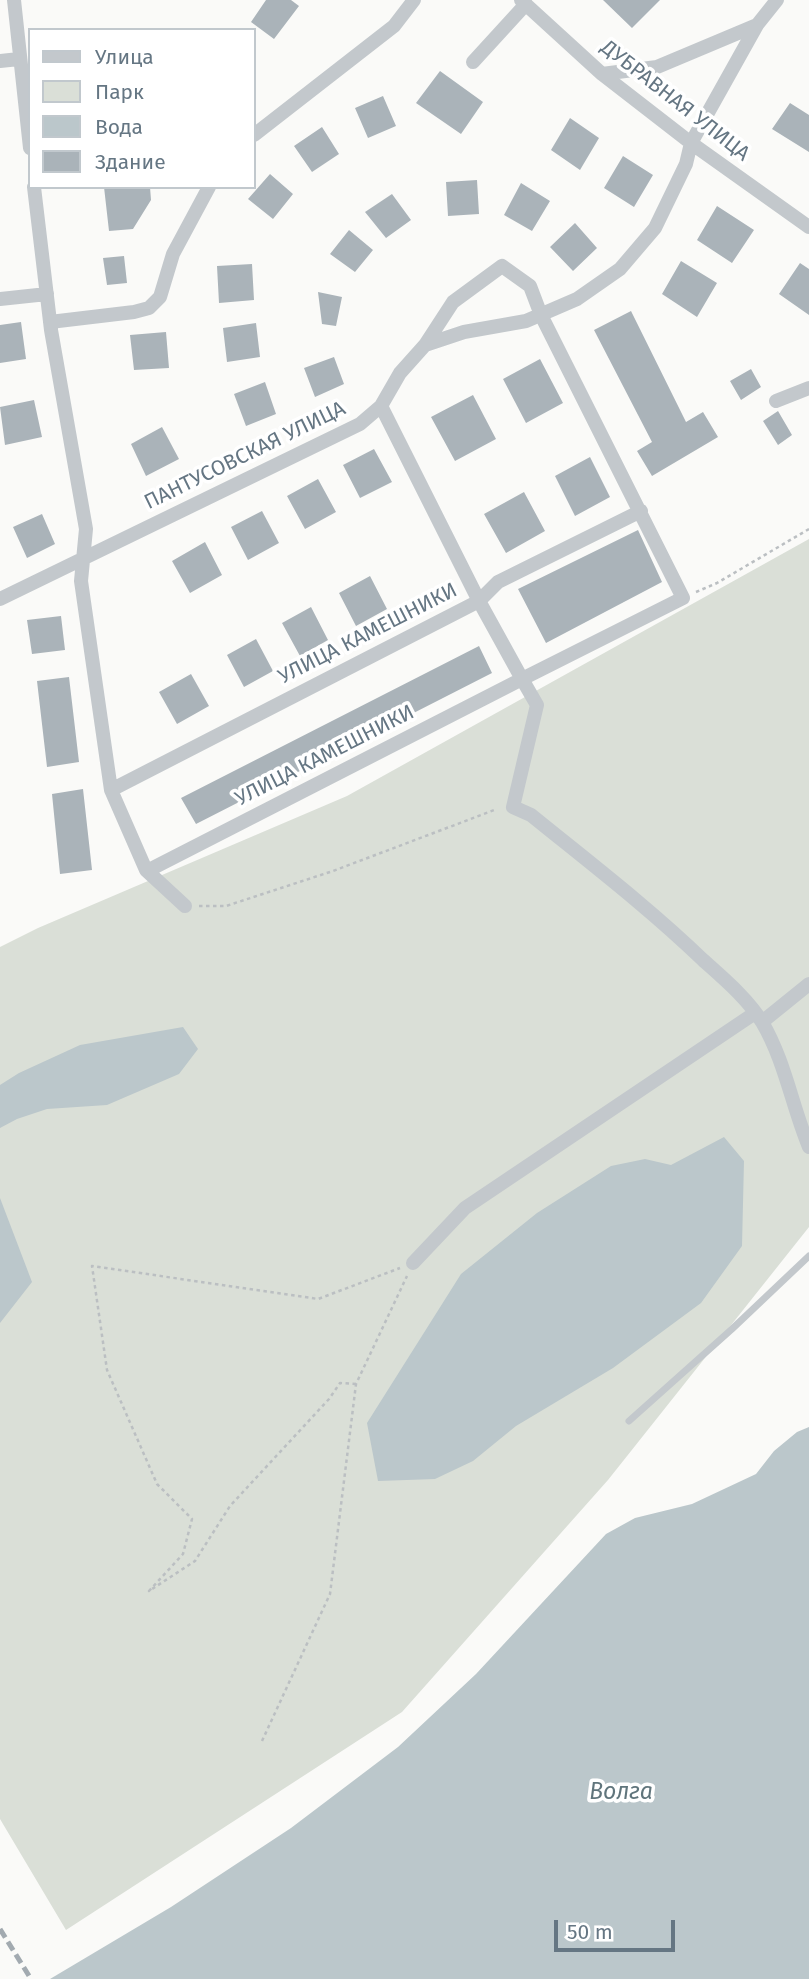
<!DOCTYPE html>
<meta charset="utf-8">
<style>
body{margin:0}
#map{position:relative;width:809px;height:1979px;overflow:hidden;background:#fafaf8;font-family:"Fira Sans",sans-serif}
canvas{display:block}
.legend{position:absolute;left:28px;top:28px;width:228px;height:161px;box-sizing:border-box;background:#fff;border:2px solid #c1c8cd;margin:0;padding:9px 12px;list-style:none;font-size:21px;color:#657683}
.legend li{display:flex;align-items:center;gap:14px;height:35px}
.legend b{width:35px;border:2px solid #c1c8cd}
.scale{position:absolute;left:554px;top:1920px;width:121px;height:32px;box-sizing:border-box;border:4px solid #657683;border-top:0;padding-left:9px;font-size:21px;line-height:24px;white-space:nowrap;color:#657683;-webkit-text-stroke:5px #fff;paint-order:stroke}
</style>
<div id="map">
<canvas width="809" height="1979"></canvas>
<ul class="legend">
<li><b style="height:9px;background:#c3c8cc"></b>Улица</li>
<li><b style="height:19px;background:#dadfd7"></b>Парк</li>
<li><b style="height:19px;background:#bbc7cb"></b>Вода</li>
<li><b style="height:19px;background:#aab3b9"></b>Здание</li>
</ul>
<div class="scale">50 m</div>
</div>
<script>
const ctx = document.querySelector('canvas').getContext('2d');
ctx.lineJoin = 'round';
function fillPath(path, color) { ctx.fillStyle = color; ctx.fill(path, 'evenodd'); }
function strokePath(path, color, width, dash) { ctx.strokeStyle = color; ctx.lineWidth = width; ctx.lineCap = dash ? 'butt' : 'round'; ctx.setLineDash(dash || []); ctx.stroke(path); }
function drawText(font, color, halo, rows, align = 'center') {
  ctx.font = font + ' "Fira Sans",sans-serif'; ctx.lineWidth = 7; ctx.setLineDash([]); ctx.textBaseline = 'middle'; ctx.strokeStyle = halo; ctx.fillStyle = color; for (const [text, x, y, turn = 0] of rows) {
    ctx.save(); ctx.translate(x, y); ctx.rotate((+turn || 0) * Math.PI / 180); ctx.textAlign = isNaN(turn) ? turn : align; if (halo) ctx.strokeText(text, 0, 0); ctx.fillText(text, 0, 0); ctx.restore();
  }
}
const green = new Path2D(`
 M809,539V1227L608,1480L402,1712L66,1930L0,1819V947L38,928L347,796Z`);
const water = new Path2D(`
 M183,1027L198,1049L179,1074L107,1105L47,1109L17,1119L0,1128V1085L19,1073L80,1045Z
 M724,1137L744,1161L742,1246L701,1303L613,1368L516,1426L473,1461L435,1479L378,1481L367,1423L461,1274L537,1213L611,1166L645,1159L671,1165Z
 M0,1198L32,1282L0,1323Z
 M809,1427V1979H50L171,1907L291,1828L398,1747L476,1674L606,1534L635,1518L692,1504L756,1474L774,1451L797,1432Z`);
const building = new Path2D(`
 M266,0H291L299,6L274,39L251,22Z
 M603,0H660L632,28Z
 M440,71L483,102L461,134L416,103Z
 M383,96L396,126L368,138L355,108Z
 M790,103L809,115V152L772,129Z
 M570,118L599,138L580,170L551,150Z
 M322,127L339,154L312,172L294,146Z
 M623,156L653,175L634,207L604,188Z
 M270,174L293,194L273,219L248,199Z
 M477,180L479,214L448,216L446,182Z
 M521,183L550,201L532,231L504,215Z
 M104,187H150L151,200L133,229L109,231Z
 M392,194L411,220L386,238L365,212Z
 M717,206L754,230L732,263L697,240Z
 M575,223L597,248L573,271L550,247Z
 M349,230L373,250L355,272L330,254Z
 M124,256L127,283L107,285L103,258Z
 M681,261L717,283L697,317L662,294Z
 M800,263L809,269V315L779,294Z
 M252,264L254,300L219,303L217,266Z
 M318,292L342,297L336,326L322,324Z
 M631,311L686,422L703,412L718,437L652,476L637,451L652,442L594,330Z
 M21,322L26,359L0,363V325Z
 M256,323L260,357L227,362L223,328Z
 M166,332L169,368L134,370L130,335Z
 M334,357L344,384L315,397L304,368Z
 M540,359L563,403L526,423L503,379Z
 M751,369L761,387L741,400L730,381Z
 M265,382L276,414L246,426L234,394Z
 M473,395L496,439L455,461L431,417Z
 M34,400L42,437L5,445L0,407Z
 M778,411L792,435L778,445L763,421Z
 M162,427L179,459L146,476L131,444Z
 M374,449L392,482L360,498L343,465Z
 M590,457L610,497L575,516L555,476Z
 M318,479L336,512L305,529L287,496Z
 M524,492L545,531L506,553L484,514Z
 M262,511L279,543L248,560L231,527Z
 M42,514L55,544L27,558L13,527Z
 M638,530L662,582L546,643L518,589Z
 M205,542L222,575L190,593L172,561Z
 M370,576L387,609L356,626L339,593Z
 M311,607L328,640L300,656L282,623Z
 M61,616L65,650L32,654L27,620Z
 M256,639L273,671L244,687L227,655Z
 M479,646L492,673L196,824L181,798Z
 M191,674L209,706L177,724L159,692Z
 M69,677L79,762L47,767L37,681Z
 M83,789L92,870L60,874L52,794Z`);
const path = new Path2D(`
 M696,592L717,583L809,529
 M199,906H226L333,871L497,809
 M356,1384L340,1383L329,1399L230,1506L195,1561L149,1591L183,1554L192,1519L157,1484L107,1370L92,1266L318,1299L400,1268
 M262,1741L330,1594L356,1384L407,1276`);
const lane = new Path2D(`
 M629,1421L732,1329L809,1256`);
const street = new Path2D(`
 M14,0L30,148
 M521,0L602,74L691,143L809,227
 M0,61L19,59
 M473,62L526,4
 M602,74L657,67L757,25
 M254,135L394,26L414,0
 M34,187L51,330L86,529L81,581L111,790L146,870L185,906
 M0,299L47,294
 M50,322L134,312L149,308L160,297L173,254L209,187
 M776,401L809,388
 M381,406L479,601L522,679L683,598L541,315L530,286L502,266L453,302L425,345
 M0,599L360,424L381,406L400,373L425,345L464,332L526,321L577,299L620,269L655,228L686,164L691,143L757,25L777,0
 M111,790L479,601L498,582L641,511
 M147,871L522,679L537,705L513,807L531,815C589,862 649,908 703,960C724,979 747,998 762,1022C785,1061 792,1106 809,1147
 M762,1022L809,984
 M413,1263L465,1208L755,1013`);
const rail = new Path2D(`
 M0,1929L31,1979`);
const streetNames = [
 ["ДУБРАВНАЯ УЛИЦА",675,101,38],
 ["ПАНТУСОВСКАЯ УЛИЦА",245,456,-26],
 ["УЛИЦА КАМЕШНИКИ",368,634,-27],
 ["УЛИЦА КАМЕШНИКИ",325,756,-27]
];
const waterNames = [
 ["Волга",621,1793]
];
fillPath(green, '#dadfd7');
fillPath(water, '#bbc7cb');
fillPath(building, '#aab3b9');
strokePath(path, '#bbbfc2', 2.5, [3.5, 3.5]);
strokePath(lane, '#c3c8cc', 7);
strokePath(street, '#c3c8cc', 14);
strokePath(rail, '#a2aab0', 5, [10, 5]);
drawText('21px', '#657683', '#fff', streetNames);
drawText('italic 23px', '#60757c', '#fff', waterNames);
</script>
